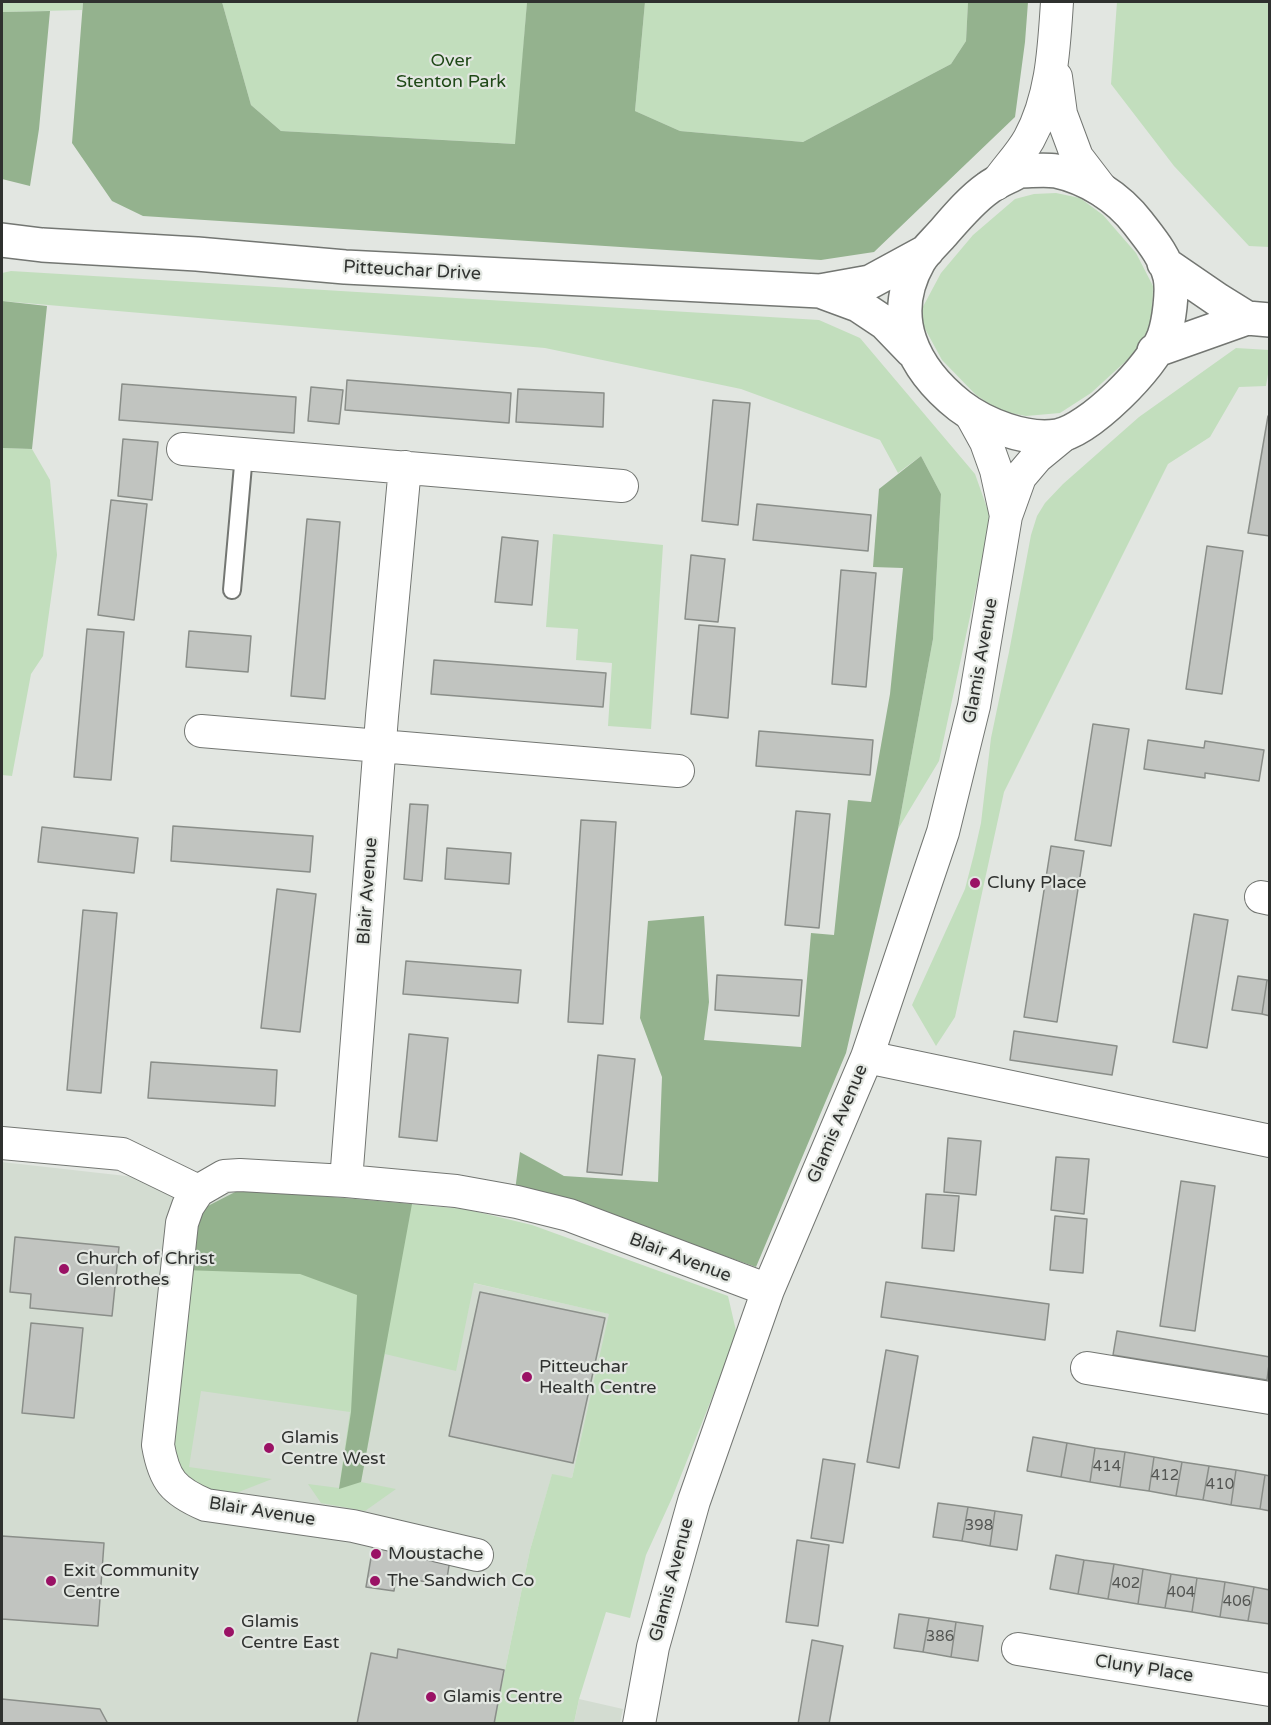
<!DOCTYPE html>
<style>
body{margin:0}
#map{position:relative;width:1271px;height:1725px;overflow:hidden;background:#e2e6e1;font-family:"Varela Round",sans-serif}
canvas{display:block}
.frame{position:absolute;inset:0;border:3px solid #2f312f;pointer-events:none}
</style>
<div id="map">
<canvas width="1271" height="1725"></canvas>
<div class="frame"></div>
</div>
<script>
const ctx = document.querySelector('canvas').getContext('2d');
ctx.lineJoin = 'round';
function fillPath(path, color) { ctx.fillStyle = color; ctx.fill(path, 'evenodd'); }
function strokePath(path, color, width, dash) { ctx.strokeStyle = color; ctx.lineWidth = width; ctx.lineCap = dash ? 'butt' : 'round'; ctx.setLineDash(dash || []); ctx.stroke(path); }
function drawText(font, color, halo, rows, align = 'center') {
  ctx.font = font + ' "Varela Round",sans-serif'; ctx.lineWidth = 4.5; ctx.setLineDash([]); ctx.textBaseline = 'middle'; ctx.strokeStyle = halo; ctx.fillStyle = color; for (const [text, x, y, turn = 0] of rows) {
    ctx.save(); ctx.translate(x, y); ctx.rotate((+turn || 0) * Math.PI / 180); ctx.textAlign = isNaN(turn) ? turn : align; if (halo) ctx.strokeText(text, 0, 0); ctx.fillText(text, 0, 0); ctx.restore();
  }
}
const built = new Path2D(`
 M2,1162L241,1189L412,1204L385,1353L473,1283L610,1314L572,1478L552,1475L530,1550L494,1723L2,1724Z
 M579,1699L623,1709L620,1723L574,1724Z`);
const green = new Path2D(`
 M2,2H83L82,10L2,12Z
 M222,2H527L516,144L281,131L251,105Z
 M645,2H968L966,41L951,64L803,142L680,131L635,111Z
 M1117,2H1269V247L1249,246L1174,166L1111,84Z
 M1056,193L1080,198L1103,215L1136,253L1153,286L1152,324L1137,351L1091,393L1060,413L1026,416L1000,411L976,395L942,360L918,316L941,273L973,235L1015,199L1034,194Z
 M11,271L819,320L860,338L975,474L991,519L939,761L898,829L933,639L941,494L921,456L898,473L880,440L741,389L545,348L2,301V273Z
 M1236,348L1269,350V368L1266,386L1239,387L1210,437L1168,464L1004,792L955,1017L936,1046L912,1005L965,889L974,854L981,823L991,738L1009,652L1031,535L1037,516L1045,503L1063,484L1139,417Z
 M2,448L32,449L50,480L57,555L43,656L31,674L12,776L2,775Z
 M553,534L663,545L651,729L608,726L612,663L576,660L578,629L546,627Z
 M241,1189L465,1209L532,1225L728,1296L737,1335L672,1498L646,1555L630,1618L606,1612L579,1699L574,1723H494L530,1550L552,1474L572,1478L609,1314L474,1283L456,1371L385,1354L361,1482L396,1489L365,1511L321,1503L308,1484L339,1488L350,1412L201,1391L189,1467L272,1479L226,1497L192,1486L174,1464L169,1425L187,1237Z`);
const forest = new Path2D(`
 M83,2H222L251,105L281,131L515,144L527,2H645L635,111L680,131L803,142L951,64L966,41L968,2H1028L1025,42L1015,117L874,252L821,260L143,216L112,201L72,143Z
 M50,11L39,129L30,186L2,179V12Z
 M2,301L47,306L32,449L2,448Z
 M921,456L941,494L933,639L898,829L846,1053L756,1267L668,1236L515,1191L520,1152L564,1176L658,1182L662,1077L640,1018L648,921L704,916L709,1002L704,1040L801,1047L811,933L834,935L848,800L871,802L890,694L903,568L873,567L879,489Z
 M241,1189L412,1204L361,1482L339,1489L351,1412L357,1295L300,1274L184,1270L200,1210Z`);
const building = new Path2D(`
 M347,380L511,393L509,423L345,410Z
 M122,384L296,397L294,433L119,420Z
 M311,387L343,390L339,424L308,421Z
 M518,389L604,393L603,427L516,422Z
 M713,400L750,403L738,525L702,521Z
 M1268,416H1270V536L1248,533Z
 M123,439L158,442L152,500L118,496Z
 M111,500L147,504L134,620L98,615Z
 M757,504L871,515L868,551L753,540Z
 M307,519L340,522L325,699L291,696Z
 M502,537L538,541L532,605L495,602Z
 M1207,546L1243,551L1222,694L1186,689Z
 M691,555L725,559L718,622L685,619Z
 M841,570L876,573L866,687L832,684Z
 M699,625L735,628L728,718L691,714Z
 M87,629L124,632L111,780L74,777Z
 M189,631L251,636L248,672L186,667Z
 M434,660L606,673L603,707L431,694Z
 M1093,724L1129,729L1111,846L1075,840Z
 M759,731L873,740L870,775L756,766Z
 M1148,740L1204,748L1205,741L1264,750L1259,781L1205,773V778L1144,769Z
 M410,804L428,805L422,881L404,879Z
 M796,811L830,814L819,928L785,925Z
 M581,820L616,822L603,1024L568,1022Z
 M173,826L313,836L310,872L171,861Z
 M42,827L138,838L134,873L38,862Z
 M1051,846L1084,851L1057,1022L1024,1017Z
 M447,848L511,853L509,884L445,879Z
 M277,889L316,894L300,1032L261,1028Z
 M83,910L117,913L101,1093L67,1090Z
 M1194,914L1228,920L1207,1048L1173,1042Z
 M406,961L521,970L518,1003L403,994Z
 M717,975L802,980L799,1016L715,1010Z
 M1238,976L1267,980L1262,1014L1232,1010Z
 M1267,980L1270,981V1016L1262,1014Z
 M1014,1031L1117,1046L1112,1075L1010,1060Z
 M409,1034L448,1038L437,1141L399,1137Z
 M598,1055L635,1059L622,1175L587,1172Z
 M151,1062L277,1070L275,1106L148,1098Z
 M948,1138L981,1141L976,1195L944,1192Z
 M1056,1157L1089,1159L1084,1214L1051,1210Z
 M1181,1181L1215,1186L1195,1331L1160,1326Z
 M926,1194L959,1196L954,1251L922,1248Z
 M1055,1216L1087,1219L1083,1273L1050,1270Z
 M15,1237L119,1247L112,1316L30,1308L31,1294L10,1292Z
 M886,1282L1049,1304L1045,1340L881,1317Z
 M480,1292L605,1318L573,1463L449,1436Z
 M31,1323L83,1328L74,1418L22,1413Z
 M1117,1331L1270,1357L1267,1380L1113,1355Z
 M886,1350L918,1356L899,1468L867,1462Z
 M1033,1437L1067,1443L1061,1477L1027,1471Z
 M1067,1443L1095,1448L1090,1482L1061,1477Z
 M1095,1448L1125,1452L1120,1487L1090,1482Z
 M1125,1452L1154,1457L1149,1491L1120,1487Z
 M1154,1457L1182,1462L1176,1496L1149,1491Z
 M823,1459L855,1464L843,1543L811,1538Z
 M1182,1462L1209,1466L1203,1500L1176,1496Z
 M1209,1466L1236,1470L1231,1505L1203,1500Z
 M1236,1470L1265,1475L1260,1509L1231,1505Z
 M1265,1475L1270,1476V1511L1260,1509Z
 M938,1503L968,1507L962,1541L933,1537Z
 M968,1507L995,1511L990,1546L962,1541Z
 M995,1511L1022,1515L1017,1550L990,1546Z
 M2,1536L104,1543L98,1626L2,1619Z
 M797,1540L829,1545L818,1626L786,1622Z
 M373,1546L450,1559L446,1585L396,1577L394,1591L366,1587Z
 M1056,1555L1084,1560L1078,1594L1050,1589Z
 M1084,1560L1114,1564L1108,1599L1078,1594Z
 M1114,1564L1143,1569L1138,1604L1108,1599Z
 M1143,1569L1171,1574L1165,1608L1138,1604Z
 M1171,1574L1197,1578L1192,1612L1165,1608Z
 M1197,1578L1225,1582L1220,1617L1192,1612Z
 M1225,1582L1254,1587L1248,1621L1220,1617Z
 M1254,1587L1270,1590V1624L1248,1621Z
 M899,1614L929,1618L923,1652L894,1648Z
 M929,1618L956,1622L951,1657L923,1652Z
 M956,1622L983,1626L978,1661L951,1657Z
 M812,1640L843,1646L829,1724H798Z
 M398,1649L504,1670L494,1724H357L371,1653L397,1658Z
 M2,1699L100,1709L108,1724H2Z`);
const service = new Path2D(`
 M232,590L244,454`);
const minor = new Path2D(`
 M1056,77L1061,114L1077,157L1103,191
 M996,184C1006,169 1020,155 1029,139C1052,97 1054,48 1057,2
 M970,413L986,442L996,470L1006,516
 M183,449L622,486
 M201,731L678,771
 M1261,897L1270,899
 M867,1057L1270,1141
 M2,1143L122,1154L198,1191L224,1176L240,1175L346,1181L456,1191L517,1202L569,1215L768,1290
 M346,1181L382,716L405,467
 M198,1191L188,1206L182,1223L158,1445C164,1480 173,1491 206,1505L353,1526L477,1555
 M1087,1368L1270,1398
 M1018,1649L1270,1690
 M639,1724L653,1647L694,1501L768,1290L867,1057L943,832L974,706L1006,516L1020,477L1037,457L1065,434`);
const tertiary = new Path2D(`
 M1019,171C1031,171 1044,169 1056,171C1088,178 1118,197 1138,223C1151,240 1165,256 1170,277C1173,291 1169,322 1164,336C1153,366 1089,431 1057,436C1026,441 985,425 960,406C913,369 887,317 919,261C925,251 935,242 943,233C956,218 971,200 988,188C997,181 1009,177 1019,171Z
 M2,240L42,245L197,254L345,267L820,291L870,282L927,251
 M1164,263L1218,300L1247,318L1270,320
 M820,291L858,305L885,323L912,351
 M1154,351L1247,318`);
const markers = [
 [975,883,6,"#9a1265"],
 [64,1269,6,"#9a1265"],
 [527,1377,6,"#9a1265"],
 [269,1448,6,"#9a1265"],
 [376,1554,6,"#9a1265"],
 [51,1581,6,"#9a1265"],
 [375,1581,6,"#9a1265"],
 [229,1632,6,"#9a1265"],
 [431,1697,6,"#9a1265"]
];
const numberNames = [
 ["414",1107,1467],
 ["412",1165,1476],
 ["410",1220,1485],
 ["398",979,1526],
 ["402",1126,1584],
 ["404",1181,1593],
 ["406",1237,1602],
 ["386",940,1637]
];
const parkNames = [
 ["Over",451,61],
 ["Stenton Park",451,82]
];
const streetNames = [
 ["Pitteuchar Drive",412,271,3],
 ["Glamis Avenue",981,661,-80],
 ["Blair Avenue",368,891,-86],
 ["Glamis Avenue",838,1124,-67],
 ["Blair Avenue",680,1258,21],
 ["Blair Avenue",262,1512,9],
 ["Glamis Avenue",672,1580,-75],
 ["Cluny Place",1144,1669,9]
];
const poiNames = [
 ["Cluny Place",987,883],
 ["Church of Christ",76,1259],
 ["Glenrothes",76,1280],
 ["Pitteuchar",539,1367],
 ["Health Centre",539,1388],
 ["Glamis",281,1438],
 ["Centre West",281,1459],
 ["Moustache",388,1554],
 ["Exit Community",63,1571],
 ["Centre",63,1592],
 ["The Sandwich Co",387,1581],
 ["Glamis",241,1622],
 ["Centre East",241,1643],
 ["Glamis Centre",443,1697]
];
fillPath(built, '#d3dcd1');
fillPath(green, '#c2debd');
fillPath(forest, '#94b28e');
fillPath(building, '#c1c4c0');
strokePath(building, '#8a8e89', 1.5);
strokePath(service, '#737672', 20);
strokePath(minor, '#737672', 34);
strokePath(tertiary, '#737672', 36);
strokePath(service, '#fff', 16);
strokePath(minor, '#fff', 32);
strokePath(tertiary, '#fff', 33);
for (const [x, y, r, color] of markers) { const dot = new Path2D(); dot.arc(x, y, r, 0, 2 * Math.PI); ctx.fillStyle = color; ctx.fill(dot); strokePath(dot, '#e2e6e1', 2); }
drawText('15px', '#545653', null, numberNames);
drawText('18px', '#1e4816', '#e2e6e1', parkNames);
drawText('18px', '#2f312f', '#e2e6e1', streetNames);
drawText('18px', '#2f312f', '#e2e6e1', poiNames, 'left');
</script>
